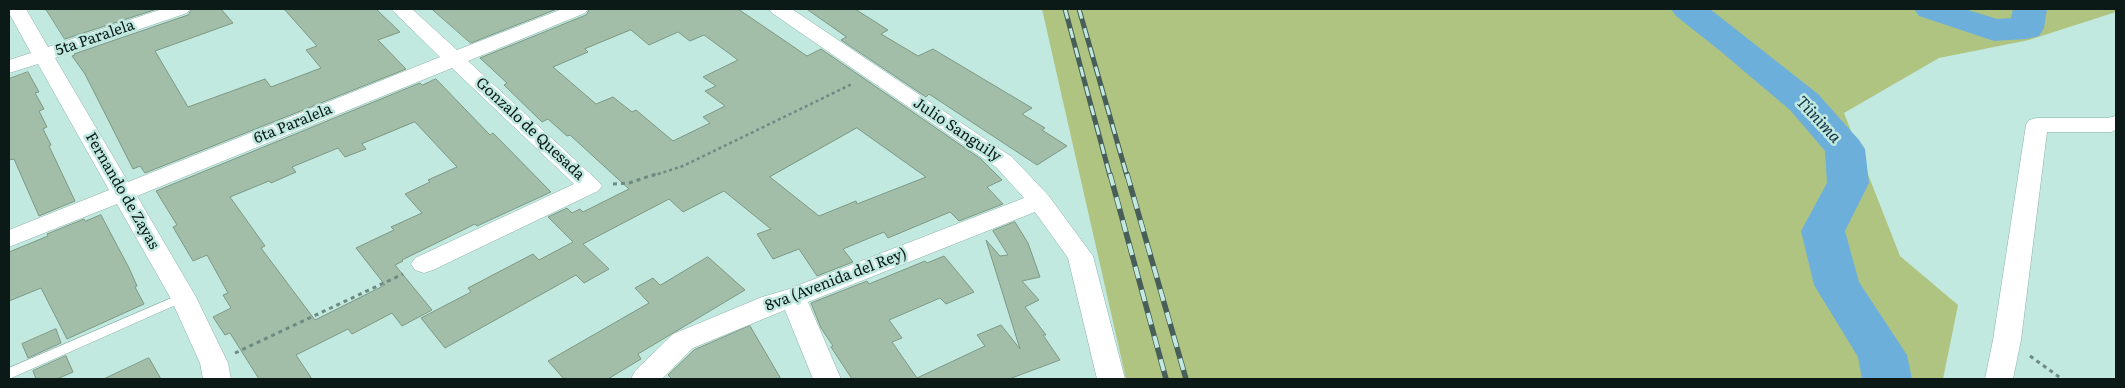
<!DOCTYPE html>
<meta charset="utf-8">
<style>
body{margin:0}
#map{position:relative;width:2125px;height:388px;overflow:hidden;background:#c1e9e0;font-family:Literata,serif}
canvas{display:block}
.frame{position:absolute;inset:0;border:10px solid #0b1a17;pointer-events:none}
</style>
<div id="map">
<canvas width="2125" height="388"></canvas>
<div class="frame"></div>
</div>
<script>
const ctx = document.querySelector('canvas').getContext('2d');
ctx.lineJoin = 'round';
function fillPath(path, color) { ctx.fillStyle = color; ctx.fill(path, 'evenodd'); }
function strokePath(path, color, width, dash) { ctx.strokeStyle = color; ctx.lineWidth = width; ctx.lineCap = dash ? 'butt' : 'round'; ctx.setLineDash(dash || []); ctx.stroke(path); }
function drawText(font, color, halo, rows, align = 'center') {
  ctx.font = font + ' Literata,serif'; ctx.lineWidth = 5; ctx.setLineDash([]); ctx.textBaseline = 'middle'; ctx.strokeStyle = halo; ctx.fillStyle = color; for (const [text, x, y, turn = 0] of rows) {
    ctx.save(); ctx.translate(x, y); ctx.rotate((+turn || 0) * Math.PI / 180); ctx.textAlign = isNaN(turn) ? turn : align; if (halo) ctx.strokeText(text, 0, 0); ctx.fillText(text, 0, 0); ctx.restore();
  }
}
const green = new Path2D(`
 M1042,9H2116V12L2029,40L1939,58L1844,113L1900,256L1958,305L1943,379H1126Z`);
const river = new Path2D(`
 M1671,9H1710L1818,94L1859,140L1865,149L1869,183L1845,231L1859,282L1907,355L1912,379H1862L1858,357L1814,285L1801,231L1827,183L1825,151L1790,110L1719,50L1676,16Z
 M1914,9H1965L1997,19L2011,18L2013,9H2047L2044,28L2039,36L2026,39L1994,41L1919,16Z`);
const building = new Path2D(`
 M46,9H157L65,39Z
 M192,9H221L233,23L155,51L188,107L265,79L271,87L321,68L306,50L317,46L284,9H376L400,32L378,40L406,69L145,173L140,166L133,169L85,74L72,56L75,55L74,54L188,15Z
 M432,9H557L471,43Z
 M590,9H738L807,56L821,49L981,159L1002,180L987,187L1003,204L959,221L950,212L888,238L884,232L843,249L853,262L817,276L799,249L773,259L757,234L771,229L724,191L683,212L669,199L583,244L609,269L584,283L576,275L445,348L421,318L471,292L468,288L533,254L539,260L573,242L548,217L567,208L572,213L580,209L583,212L629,189L570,135L567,136L548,119L542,122L504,85L507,83L480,58L586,15ZM631,30L649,45L678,32L690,41L704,35L738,60L703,77L716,86L705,91L725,106L703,117L710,123L673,141L636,110L632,112L613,97L596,104L553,67L588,52L585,49ZM857,128L926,177L857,204L856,201L819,216L770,177Z
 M807,9H855L888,30L881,34L918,56L933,49L1032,108L1022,114L1045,128L1042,130L1067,146L1037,165L929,94L926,97L841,40L846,37Z
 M28,72L39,92L35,93L44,109L39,111L47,127L43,129L51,145L49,146L75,201L39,216L14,159L9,160V79Z
 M436,79L490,135L493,133L551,192L477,226L475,224L402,260L403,261L395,265L432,310L402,326L392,313L352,334L348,329L296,355L312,379H259L230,333L225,335L213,317L231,308L223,295L228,293L207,255L193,261L173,227L177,225L156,191L420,83L422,85ZM415,122L457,167L428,180L430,182L405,194L422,213L391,227L394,230L356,248L385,285L315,320L261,248L265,246L230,197L269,181L271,183L296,172L292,167L338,148L345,157L366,149L362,144Z
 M101,215L129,268L137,286L135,287L144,304L67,339L41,288L9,301V252L48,236L47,234L84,219L85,221Z
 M1015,222L1028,243L1040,277L1022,281L1039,300L1025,307L1046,335H1043L1060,360L1009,379H852L831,347L833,346L821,328L811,303L867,281L869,284L925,261L927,263L944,256L974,292L946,304L940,298L889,320L902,338L892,342L917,378L985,346L977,335L1001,325L1020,349L986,240L1000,256L1008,255L993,231Z
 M708,257L745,290L638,354L641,359L608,379H564L548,361L649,303L635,288L653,278L660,285Z
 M750,326L781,379H672L668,375L694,350Z
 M56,329L61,343L28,358L22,344Z
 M66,356L73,372L57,379H36L33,371Z
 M149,358L161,379H104Z`);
const pathFar1 = new Path2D(`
 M652,176L683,166L852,84`);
const path = new Path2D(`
 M613,184L629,183L656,174
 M235,353L403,274
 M2030,356L2062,379`);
const lane = new Path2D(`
 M183,293L187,294L189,297L187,300L9,379V368Z`);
const street = new Path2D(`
 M9,9H26L48,47L162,9H190L187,13L55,58L128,182L440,57L391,9H412L457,50L562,9H588L585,13L468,61L598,181L602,186L598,191L433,270L424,273L415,270L411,264L415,258L574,184L452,68L137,196L196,297L228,363L231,379H203L200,363L170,297L117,204L9,247V230L109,190L38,64L9,73V60L31,53L9,13Z
 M769,9H792L1012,157L1048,195L1093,256L1125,379H1097L1068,258L1035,212L808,302L841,379H813L785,310L693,348L662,379H631L635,371L673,334L762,297L786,290L1024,198L996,167L772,13Z
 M2116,116V130L2111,132H2047L2021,340L2013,379H1985L1993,340L2026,125L2029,120L2037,118H2108Z`);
const railFar1 = new Path2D(`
 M1065,9L1110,176
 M1079,9L1127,176`);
const rail = new Path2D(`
 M1110,174L1166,379
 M1127,174L1186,379`);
const streetNames = [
 ["5ta Paralela",95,38,-19],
 ["6ta Paralela",293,124,-22],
 ["Gonzalo de Quesada",530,129,43],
 ["Julio Sanguily",957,130,34],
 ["Fernando de Zayas",122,191,60],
 ["8va (Avenida del Rey)",836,280,-21]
];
const waterNames = [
 ["Tíinima",1818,120,47]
];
fillPath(green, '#b0c482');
fillPath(river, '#6dafdb');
fillPath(building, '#a3bea8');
strokePath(building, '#7d9883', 1);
strokePath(lane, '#8bb1a9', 1);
strokePath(street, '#8bb1a9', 1);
strokePath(pathFar1, '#6d8a83', 2.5, [3, 3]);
strokePath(path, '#6d8a83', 3, [4, 4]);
fillPath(lane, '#fff');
fillPath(street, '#fff');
strokePath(railFar1, '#475e59', 5);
strokePath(rail, '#475e59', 5.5);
strokePath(railFar1, '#c1e9e0', 3, [10]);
strokePath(rail, '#c1e9e0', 4, [12]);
drawText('15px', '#0b1a17', '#c1e9e0', streetNames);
drawText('italic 16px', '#123043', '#c1e9e0', waterNames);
</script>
